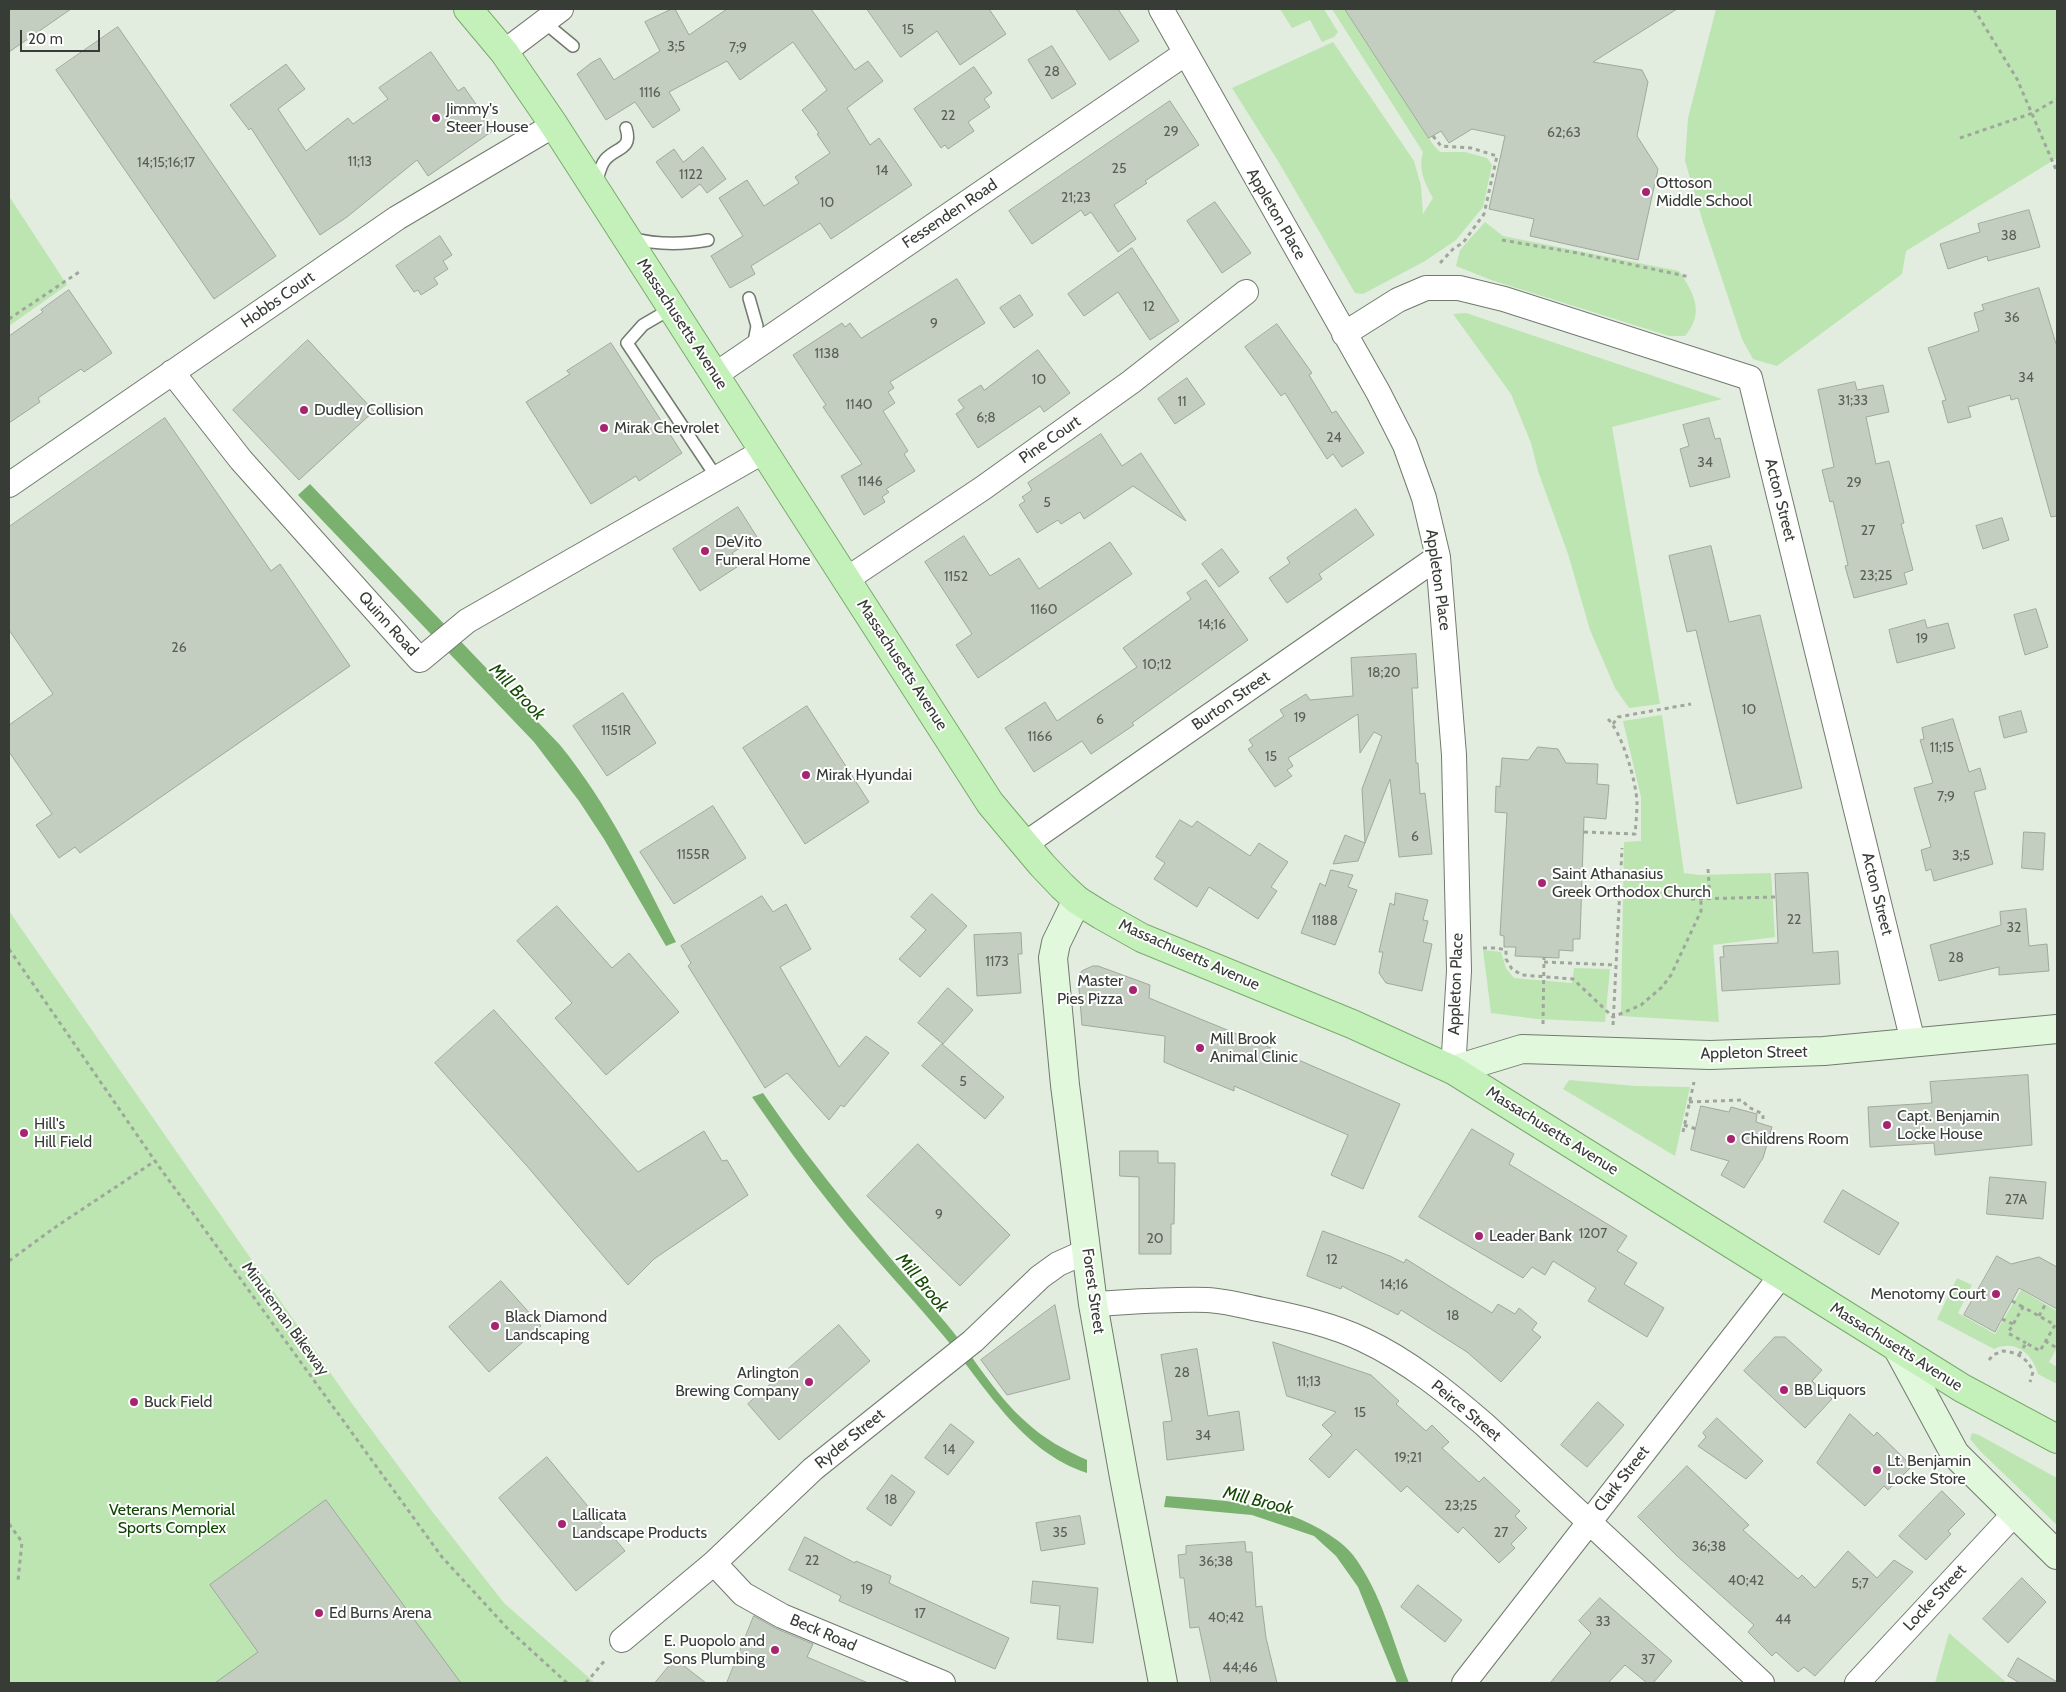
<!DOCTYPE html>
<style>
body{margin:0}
#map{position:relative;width:2066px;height:1692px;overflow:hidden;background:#e2eddf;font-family:Cabin,sans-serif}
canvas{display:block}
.frame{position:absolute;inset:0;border:10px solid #373c36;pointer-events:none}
.scale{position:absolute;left:20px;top:30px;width:80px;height:22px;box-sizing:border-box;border:2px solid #373c36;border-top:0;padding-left:6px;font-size:15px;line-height:18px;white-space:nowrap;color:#373c36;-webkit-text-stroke:4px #fff;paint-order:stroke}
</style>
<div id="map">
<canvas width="2066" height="1692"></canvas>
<div class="frame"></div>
<div class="scale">20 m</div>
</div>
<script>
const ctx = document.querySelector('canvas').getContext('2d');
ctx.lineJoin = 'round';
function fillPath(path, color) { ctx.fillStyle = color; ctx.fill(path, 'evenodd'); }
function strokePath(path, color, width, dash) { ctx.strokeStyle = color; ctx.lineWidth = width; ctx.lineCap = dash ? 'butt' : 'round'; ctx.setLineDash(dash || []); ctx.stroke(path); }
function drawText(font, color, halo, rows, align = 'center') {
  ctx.font = font + ' Cabin,sans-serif'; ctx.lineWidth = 4; ctx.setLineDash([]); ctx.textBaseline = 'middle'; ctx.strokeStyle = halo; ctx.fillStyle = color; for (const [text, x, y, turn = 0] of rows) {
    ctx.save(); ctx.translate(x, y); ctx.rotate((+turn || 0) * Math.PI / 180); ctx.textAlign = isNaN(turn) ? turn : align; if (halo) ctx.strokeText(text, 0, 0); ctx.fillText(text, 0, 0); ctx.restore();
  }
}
const green = new Path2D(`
 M1280,9H1324L1338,32L1334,37L1322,42L1310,20L1292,28Z
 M1332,9H1345L1434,146L1440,152H1465L1487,158L1492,165L1483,207L1456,240L1425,261L1363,294L1355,293L1278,161L1232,88L1333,42L1414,161L1421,186L1423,214L1433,198C1425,183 1418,170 1423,152Z
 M1716,9H2057V158L1906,251L1902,274L1777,366L1753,359L1742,339L1703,222L1685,161L1688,118Z
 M9,196L67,285L9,326Z
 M1485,222L1503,236L1679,271C1694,293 1705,313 1685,336H1669L1491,280L1456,266L1460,250Z
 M1466,313L1722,399L1612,427L1660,704L1629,708L1615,688L1590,630L1568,554L1538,471L1531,443L1511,394L1453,314Z
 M1662,715L1684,873L1700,875L1771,873L1775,937L1713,945L1719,1022L1621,1016L1624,842L1641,841V797L1623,721Z
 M9,911L350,1401L431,1510L504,1603L595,1683H9Z
 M1483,950L1501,952L1506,968L1514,978L1572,983L1574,968L1610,969L1605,1022L1537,1019L1491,1013Z
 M1569,1080L1636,1086L1690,1087L1675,1156L1563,1089Z
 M1957,1278L1972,1285L1958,1313L1995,1334L2021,1290L2057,1311V1348L2049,1362L2057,1367V1384L2038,1374C2032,1353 2015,1339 1994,1349L1937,1319Z
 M1972,1433L1979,1435L2057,1478V1525L1981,1452L1970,1439Z
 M1949,1633L2007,1683H1935Z`);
const water = new Path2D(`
 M310,484L560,745C609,805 641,874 676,942L666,946L604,839L579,801L534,742L298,495Z
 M763,1093C818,1173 881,1248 945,1322C972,1354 994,1394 1026,1422C1044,1439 1065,1450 1087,1460V1473C1020,1451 985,1385 942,1334C907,1292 869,1253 835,1210C806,1174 779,1136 752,1097Z
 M1166,1496C1219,1500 1273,1502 1320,1529C1332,1536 1344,1544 1353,1555C1381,1592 1393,1641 1409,1683H1397L1358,1587L1336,1556L1314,1536L1252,1515L1164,1507Z`);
const building = new Path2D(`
 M9,9H71L9,52Z
 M672,9H675L689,35L727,9H811L855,70L868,61L883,81L847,108L870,145L879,138L912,185L831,239L820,223L751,266L755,274L730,288L711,256L743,236L719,198L747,180L764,206L799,183L795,177L830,153L817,134L819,133L802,110L827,90L793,42L740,80L727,61L669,92L680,110L653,128L635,102L606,120L577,74L591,63L600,58L614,80L660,51L645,22Z
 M867,9H989L1006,34L960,65L937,31L901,57Z
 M1076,9H1118L1139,41L1110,60Z
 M1345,9H1677L1593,62L1642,70L1648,82L1637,136L1658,169L1638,260L1530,236L1534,219L1489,209L1505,136L1472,129L1449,143L1441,131L1429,138Z
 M118,27L276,256L214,299L56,70Z
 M1052,46L1076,84L1052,99L1028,60Z
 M431,52L458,91L464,87L494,130L428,176L417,160L347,217L320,235L251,128L249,130L230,105L286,64L305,89L278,109L306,151L348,118L353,124L388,99L379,88Z
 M974,67L992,93L984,99L990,107L968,122L974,131L948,149L945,145L941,148L914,109Z
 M1170,101L1199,145L1145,181L1147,183L1114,205L1136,239L1118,252L1091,212L1085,216L1081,210L1032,244L1009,211Z
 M703,147L726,179L707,193L700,184L682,198L656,162L674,149L683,162Z
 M1215,202L1251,253L1222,273L1187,221Z
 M2029,210L2040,247L1988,261L1987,256L1948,269L1940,244L1980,232L1978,224Z
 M440,236L452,255L443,261L448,269L434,278L438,284L421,295L418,290L414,292L396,266Z
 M1132,248L1179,321L1150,340L1118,292L1084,316L1068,294Z
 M957,279L985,323L890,382L894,388L888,392L895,403L883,411L908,451L904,454L915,471L886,489L889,492L882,497L885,502L864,515L841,476L862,464L823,407L826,405L793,355L842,323L845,327L850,323L861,338Z
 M2039,288L2057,347V516L2051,517L2018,398L2011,400L2010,395L1968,407L1971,417L1948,423L1942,401L1946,400L1928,348L1979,331L1974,313L1984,310L1982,305Z
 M69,290L112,353L84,372L81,369L38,398L40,402L9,423V336L43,312L41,310Z
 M1020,295L1033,315L1014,328L1000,308Z
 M1277,324L1312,373L1309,375L1332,413L1336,411L1364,453L1342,467L1333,454L1327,459L1285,393L1281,396L1245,347Z
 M308,340L374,411L299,480L233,410Z
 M611,343L682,453L639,481L636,476L591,504L526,402L570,374L567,371Z
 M1038,350L1070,393L1044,412L1040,406L978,448L956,414L964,408L958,400L981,385L984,390Z
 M1187,378L1205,404L1175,424L1158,399Z
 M1855,382L1857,390L1883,385L1889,412L1866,417L1876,464L1889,461L1904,523L1901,524L1913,570L1904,573L1907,584L1854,598L1845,566L1848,565L1833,501L1830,502L1822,470L1834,467L1818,390Z
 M165,418L271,571L280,564L350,666L80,853L75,847L59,858L36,825L52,814L9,752V725L53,694L9,630V527Z
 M1709,418L1715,439L1720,438L1730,477L1690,487L1680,449L1689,446L1683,425Z
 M1101,434L1122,466L1141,453L1186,521L1133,486L1084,519L1080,512L1061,524L1058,520L1037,533L1019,505L1025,501L1022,497L1032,490L1028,483Z
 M738,507L757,537L732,553L740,565L700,591L673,549Z
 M1356,509L1374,535L1319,574L1322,579L1287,603L1269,578L1290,563L1287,558Z
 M2002,518L2009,540L1983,549L1976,526Z
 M964,536L990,576L1019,558L1039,589L1110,542L1132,574L978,678L956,645L972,634L925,562Z
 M1711,546L1729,622L1760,615L1802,788L1737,804L1696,630L1687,632L1669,556Z
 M1222,549L1239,572L1219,587L1202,564Z
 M1206,580L1248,640L1132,723L1134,725L1091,754L1082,741L1034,772L1005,728L1045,702L1057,721L1137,667L1123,648L1191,599L1187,593Z
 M2036,609L2048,647L2025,655L2014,615Z
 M1925,620L1927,628L1948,623L1955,648L1897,663L1889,630Z
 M1416,654L1418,688H1412L1416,763H1418L1420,794L1425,793L1432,854L1399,857L1390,779L1358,861L1333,864L1345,835L1365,843L1362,789L1382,736L1374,732L1360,753L1358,714L1288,758L1293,766L1287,770L1292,776L1275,787L1248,749L1253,746L1249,740L1284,716L1280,710L1306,694L1310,700L1353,696L1351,658Z
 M623,693L656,743L607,776L573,726Z
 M807,706L869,802L805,844L743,748Z
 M2021,711L2027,732L2004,738L1999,717Z
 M1953,719L1969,772L1980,768L1986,789L1974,792L1993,864L1934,881L1931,869L1926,871L1921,850L1931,847L1914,788L1933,783L1920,740L1924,739L1922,728Z
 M1538,747L1558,749L1566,763L1598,764L1597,784L1609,785L1606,819L1584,817L1580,939H1573V951L1559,950V958L1515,956L1516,947H1504V936L1500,935L1507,813L1495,812L1496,786L1500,787L1502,758L1528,760Z
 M713,806L746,858L674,904L640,852Z
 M1180,820L1192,827L1197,821L1250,856L1259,843L1288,862L1271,887L1277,891L1258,919L1209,887L1197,907L1154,879L1165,863L1156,857Z
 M2024,832L2045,833L2043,870L2022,868Z
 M1331,870L1353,875L1348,887L1357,890L1335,945L1301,933L1320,883L1325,886Z
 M1808,873L1813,953L1838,951L1840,984L1722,991L1720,957H1724L1723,946L1778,943L1775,874Z
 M1396,893L1428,900L1423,920L1428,921L1423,942L1432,944L1422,991L1386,983L1379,973L1383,952H1379L1390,903L1394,905Z
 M932,894L967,926L920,977L899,959L926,930L911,917Z
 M762,896L773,912L786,904L811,949L780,967L839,1067L866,1036L889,1053L844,1107L841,1105L829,1120L787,1073L765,1088L688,966L691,963L681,946Z
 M557,906L612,968L629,953L679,1012L606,1075L555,1018L572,1003L517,941Z
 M2026,909L2029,946L2047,944L2049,971L1999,975V967L1939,981L1930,945L2001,925L2000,912Z
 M1021,933L1022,954H1018L1021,993L977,996L974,935Z
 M1093,966H1098L1150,985L1149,998L1264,1045L1400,1104L1363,1189L1331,1175L1348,1135L1234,1086V1091L1164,1062L1165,1036L1082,1025L1078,977L1082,971Z
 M948,988L973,1010L943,1044L918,1023Z
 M494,1010L638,1172L704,1131L722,1161L727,1160L748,1195L654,1259L628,1285L527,1166L435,1063Z
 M942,1044L1004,1097L985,1119L922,1066Z
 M2028,1075L2032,1145L1935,1155L1934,1143L1870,1147L1868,1107L1932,1103L1930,1082Z
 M1701,1106L1729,1112L1731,1107L1757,1114L1756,1122L1772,1127L1763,1158L1744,1188L1721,1175L1729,1161L1691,1150Z
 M1472,1129L1514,1154L1509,1164L1627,1236L1617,1251L1637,1263L1624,1284L1664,1308L1647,1337L1588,1301L1596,1288L1553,1261L1545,1275L1532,1267L1523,1278L1419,1217Z
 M918,1144L1010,1235L960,1286L867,1196Z
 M1120,1151H1158V1163H1175L1174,1224H1171V1254H1139V1177L1120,1176Z
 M1990,1177L2046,1182L2043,1219L1987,1214Z
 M1843,1190L1899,1223L1879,1255L1824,1222Z
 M1323,1231L1390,1256L1404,1263L1406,1259L1492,1313L1498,1304L1515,1314L1519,1308L1537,1323L1532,1330L1541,1337L1501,1382L1467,1352L1401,1310L1398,1315L1342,1286L1341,1289L1307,1276Z
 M1997,1256L2011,1264L2039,1257L2057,1267V1309L2019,1288L1995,1332L1964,1315Z
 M501,1281L541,1326L489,1372L449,1327Z
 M1055,1305L1070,1379L1007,1395L981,1360Z
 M839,1325L870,1361L779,1440L748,1404Z
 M1775,1337H1785L1822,1370L1812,1381L1832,1399L1805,1428L1744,1371Z
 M1273,1342L1371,1375L1399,1401L1396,1404L1426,1431L1432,1425L1449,1442L1442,1448L1479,1482L1484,1477L1520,1511L1515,1516L1527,1528L1511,1544L1515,1548L1499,1563L1463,1527L1458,1533L1407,1486L1401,1492L1356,1449L1329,1478L1309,1459L1332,1435L1322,1425L1336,1412L1287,1396Z
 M1197,1349L1208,1416L1239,1411L1244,1450L1167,1460L1163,1422L1172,1421L1161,1355Z
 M1598,1402L1624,1425L1587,1467L1561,1445Z
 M1850,1414L1874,1436L1877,1432L1912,1466L1888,1490L1884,1486L1865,1506L1817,1463Z
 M1717,1418L1763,1461L1746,1479L1698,1446L1706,1437L1703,1433Z
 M951,1424L974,1442L948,1475L925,1458Z
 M547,1457L625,1551L576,1591L499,1498Z
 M1687,1466L1749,1525L1743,1530L1798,1579L1802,1575L1815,1588L1848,1551L1877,1578L1894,1560L1913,1572L1815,1676L1804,1667L1798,1672L1776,1652L1772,1656L1748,1632L1754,1625L1676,1555L1638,1517Z
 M892,1475L915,1492L891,1526L867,1509Z
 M1942,1491L1965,1514L1948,1531L1951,1534L1926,1560L1899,1536Z
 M326,1500L461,1683H215L258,1652L210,1585Z
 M1080,1516L1085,1544L1041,1551L1036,1523Z
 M805,1537L855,1563L856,1561L891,1576L889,1583L1009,1638L995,1669L839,1601L841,1596L789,1570Z
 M1245,1542L1246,1552H1252L1256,1607L1262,1606L1266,1638L1277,1683H1211L1199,1627L1190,1628L1184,1578H1180L1178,1555L1186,1554V1546Z
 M2022,1578L2046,1602L2008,1643L1983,1619Z
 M1033,1581L1098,1588L1093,1643L1057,1639L1060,1606L1031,1603Z
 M1418,1585L1462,1620L1445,1642L1401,1607Z
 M1600,1598L1672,1661L1653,1683H1647L1625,1665L1608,1683H1550L1591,1633L1579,1621Z
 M754,1616L777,1629L813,1644L807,1657L868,1683H727Z
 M2018,1658L2057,1682V1683H2020L2008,1676Z
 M675,1659L706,1683H655Z`);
const path = new Path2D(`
 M1974,9L2017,79L2057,172
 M1433,136L1441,146L1471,148L1497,156L1484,214L1463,243L1454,248L1440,263
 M1960,138L2033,113L2057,99
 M1502,240L1577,253L1690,277
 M9,319L82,270
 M1613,724L1618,717L1691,704
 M1584,832L1635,834C1636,823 1637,812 1637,802C1636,781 1622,732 1607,718
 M1708,869L1710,899
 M1691,899L1776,897
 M1483,948H1496L1506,950V959L1512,969L1522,975L1573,979L1613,1017L1641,1005L1662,987L1671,975L1701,911V899
 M9,949L155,1161L442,1557L508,1629L567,1683
 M1544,962L1615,965
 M1543,1024L1544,957
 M1613,1025L1622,848
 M1689,1102L1742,1100L1748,1107L1763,1114V1119
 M1684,1125L1696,1129
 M1683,1132L1694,1082
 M9,1261L54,1228L155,1161
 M2012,1301L2023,1307
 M2039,1316L2046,1303
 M2002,1319L2013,1324
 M2045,1341L2057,1348
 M2019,1355L2026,1343L2040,1351L2055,1325L2023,1307L2008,1333L2026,1343
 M1989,1360L1993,1355L2003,1351C2016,1352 2028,1358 2033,1372L2030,1382
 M9,1524L22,1542L18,1580
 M586,1683L606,1659`);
const lane = new Path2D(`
 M544,22L573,46
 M595,186C598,178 600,166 605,160C616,147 633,150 626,128
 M631,238C657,245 681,245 708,240
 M749,298L757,326L753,347
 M672,308L643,325L627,343L717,478`);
const street = new Path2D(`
 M1161,9L1378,392L1405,445L1424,498L1438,557L1454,755L1459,971L1453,1070
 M504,52L561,9
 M1344,334L1398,300L1426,288H1459L1504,299L1750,378L1913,1042
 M172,372L241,460L420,660L467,621L764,451
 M715,375L1186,53
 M9,485L397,218L554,125
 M847,579L983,488L1131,382L1246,292
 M1025,844L1438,557
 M1093,1304C1131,1302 1169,1299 1207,1300C1226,1301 1244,1306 1263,1310C1297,1317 1333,1325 1364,1340C1409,1361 1448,1393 1485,1425L1762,1683
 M714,1563L743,1594L782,1616L943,1683
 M622,1640L714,1563L813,1469L973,1341L1040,1277L1058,1264L1087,1251
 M1464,1683L1781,1276
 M1857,1683L2014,1514`);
const secondary = new Path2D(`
 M1077,900L1056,943L1053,958L1065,1085L1093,1304L1124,1477L1163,1683
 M1453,1070L1522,1049L1710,1055L1824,1051L2057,1029
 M1898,1349L1955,1454L2057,1555`);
const primary = new Path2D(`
 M468,9L504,52L554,125L990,803L1042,865L1062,886L1077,900L1101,915L1142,938L1352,1024L1453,1070L1962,1388L2057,1439`);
const markers = [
 [436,118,5,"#a72471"],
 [1646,192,5,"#a72471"],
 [304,410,5,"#a72471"],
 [604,428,5,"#a72471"],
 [705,551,5,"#a72471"],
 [806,775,5,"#a72471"],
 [1542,883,5,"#a72471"],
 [1133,990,5,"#a72471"],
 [1200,1048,5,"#a72471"],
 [1887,1125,5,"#a72471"],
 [24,1133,5,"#a72471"],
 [1731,1139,5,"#a72471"],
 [1479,1236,5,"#a72471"],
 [1996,1294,5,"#a72471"],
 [495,1326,5,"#a72471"],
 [809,1382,5,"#a72471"],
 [1784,1390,5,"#a72471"],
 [134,1402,5,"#a72471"],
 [1877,1470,5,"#a72471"],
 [562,1524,5,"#a72471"],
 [319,1613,5,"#a72471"],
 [775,1650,5,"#a72471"]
];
const numberNames = [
 ["15",908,30],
 ["3;5",676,47],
 ["7;9",738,48],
 ["28",1052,72],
 ["1116",650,93],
 ["22",948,116],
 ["29",1171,132],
 ["62;63",1564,133],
 ["11;13",360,162],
 ["14;15;16;17",166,163],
 ["25",1119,169],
 ["14",882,171],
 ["1122",691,175],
 ["21;23",1076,198],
 ["10",827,203],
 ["38",2009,236],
 ["12",1149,307],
 ["36",2012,318],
 ["9",934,324],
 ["1138",827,354],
 ["34",2026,378],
 ["10",1039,380],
 ["31;33",1853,401],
 ["11",1182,402],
 ["1140",859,405],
 ["6;8",986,418],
 ["24",1334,438],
 ["34",1705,463],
 ["1146",870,482],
 ["29",1854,483],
 ["5",1047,503],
 ["27",1868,531],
 ["23;25",1876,576],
 ["1152",956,577],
 ["1160",1044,610],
 ["14;16",1212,625],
 ["19",1922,639],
 ["26",179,648],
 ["10;12",1157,665],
 ["18;20",1384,673],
 ["10",1749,710],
 ["19",1300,718],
 ["6",1100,720],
 ["1151R",616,731],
 ["1166",1040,737],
 ["11;15",1942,748],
 ["15",1271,757],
 ["7;9",1946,797],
 ["6",1415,837],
 ["1155R",693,855],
 ["3;5",1961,856],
 ["22",1794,920],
 ["1188",1325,921],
 ["32",2014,928],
 ["28",1956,958],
 ["1173",997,962],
 ["5",963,1082],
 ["27A",2016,1200],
 ["9",939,1215],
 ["1207",1593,1234],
 ["20",1155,1239],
 ["12",1332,1260],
 ["14;16",1394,1285],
 ["18",1453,1316],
 ["28",1182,1373],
 ["11;13",1309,1382],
 ["15",1360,1413],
 ["34",1203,1436],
 ["14",949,1450],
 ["19;21",1408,1458],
 ["18",891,1500],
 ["23;25",1461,1506],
 ["35",1060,1533],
 ["27",1501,1533],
 ["36;38",1709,1547],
 ["22",812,1561],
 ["36;38",1216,1562],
 ["40;42",1746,1581],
 ["5;7",1860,1584],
 ["19",867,1590],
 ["17",920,1614],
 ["40;42",1226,1618],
 ["44",1783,1620],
 ["33",1603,1622],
 ["37",1648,1660],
 ["44;46",1240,1668]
];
const poiNames = [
 ["Jimmy's",446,109],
 ["Steer House",446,127],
 ["Ottoson",1656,183],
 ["Middle School",1656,201],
 ["Dudley Collision",314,410],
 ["Mirak Chevrolet",614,428],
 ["DeVito",715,542],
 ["Funeral Home",715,560],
 ["Mirak Hyundai",816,775],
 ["Saint Athanasius",1552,874],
 ["Greek Orthodox Church",1552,892],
 ["Master",1123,981,"right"],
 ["Pies Pizza",1123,999,"right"],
 ["Mill Brook",1210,1039],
 ["Animal Clinic",1210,1057],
 ["Capt. Benjamin",1897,1116],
 ["Locke House",1897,1134],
 ["Hill's",34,1124],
 ["Hill Field",34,1142],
 ["Childrens Room",1741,1139],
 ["Leader Bank",1489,1236],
 ["Menotomy Court",1986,1294,"right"],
 ["Black Diamond",505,1317],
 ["Landscaping",505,1335],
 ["Arlington",799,1373,"right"],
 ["Brewing Company",799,1391,"right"],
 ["BB Liquors",1794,1390],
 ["Buck Field",144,1402],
 ["Lt. Benjamin",1887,1461],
 ["Locke Store",1887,1479],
 ["Lallicata",572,1515],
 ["Landscape Products",572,1533],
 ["Ed Burns Arena",329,1613],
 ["E. Puopolo and",765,1641,"right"],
 ["Sons Plumbing",765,1659,"right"]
];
const streetNames = [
 ["Fessenden Road",950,214,-34],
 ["Appleton Place",1276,214,60],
 ["Hobbs Court",278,300,-35],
 ["Massachusetts Avenue",682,324,57],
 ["Pine Court",1050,440,-35],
 ["Acton Street",1780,500,76],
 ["Appleton Place",1438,580,82],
 ["Quinn Road",388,624,48],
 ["Massachusetts Avenue",902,665,57],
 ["Burton Street",1231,701,-35],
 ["Acton Street",1877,894,76],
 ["Massachusetts Avenue",1189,955,24],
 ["Appleton Place",1456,984,-88],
 ["Appleton Street",1754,1053,-1],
 ["Massachusetts Avenue",1552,1131,32],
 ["Forest Street",1093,1291,82],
 ["Minuteman Bikeway",285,1319,54],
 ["Massachusetts Avenue",1896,1347,32],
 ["Peirce Street",1466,1411,40],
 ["Ryder Street",850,1439,-39],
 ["Clark Street",1622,1479,-52],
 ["Locke Street",1935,1598,-47],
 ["Beck Road",823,1633,23]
];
const parkNames = [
 ["Veterans Memorial",172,1510],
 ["Sports Complex",172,1528]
];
const waterNames = [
 ["Mill Brook",517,692,46],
 ["Mill Brook",922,1283,50],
 ["Mill Brook",1258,1501,14]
];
fillPath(green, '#bce5b2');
fillPath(water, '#7ab16e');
fillPath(building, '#c3cdc0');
strokePath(building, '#9ea99c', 1);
strokePath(lane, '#717a6e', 14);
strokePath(street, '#717a6e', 26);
strokePath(secondary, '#717a6e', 30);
strokePath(primary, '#79ab6d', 30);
strokePath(path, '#9fa79c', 3, [4, 4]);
strokePath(lane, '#fff', 11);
strokePath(street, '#fff', 24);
strokePath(secondary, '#e1f8dc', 28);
strokePath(primary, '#c4f1b9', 28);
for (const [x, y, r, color] of markers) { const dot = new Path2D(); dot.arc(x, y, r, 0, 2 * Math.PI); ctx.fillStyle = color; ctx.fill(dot); strokePath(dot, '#fff', 2); }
drawText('14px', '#5a6058', null, numberNames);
drawText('16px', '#373c36', '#fff', poiNames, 'left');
drawText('16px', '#373c36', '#fff', streetNames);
drawText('16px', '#0e4500', '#fff', parkNames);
drawText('italic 18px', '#164b05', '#fff', waterNames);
</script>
